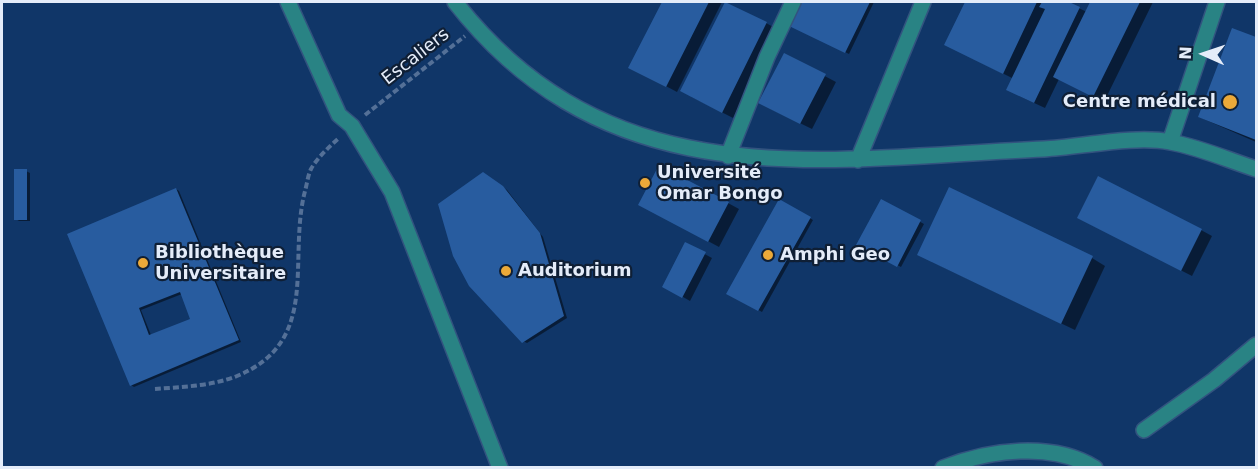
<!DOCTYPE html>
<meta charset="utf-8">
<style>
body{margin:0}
#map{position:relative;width:1258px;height:469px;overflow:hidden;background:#103668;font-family:"DejaVu Sans",sans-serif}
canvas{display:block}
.frame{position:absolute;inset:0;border:3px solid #e4ecf9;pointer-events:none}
.north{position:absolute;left:1174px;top:24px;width:60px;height:60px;-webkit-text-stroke:4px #0f1f35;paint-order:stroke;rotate:273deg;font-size:16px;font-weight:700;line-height:24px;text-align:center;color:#e4ecf9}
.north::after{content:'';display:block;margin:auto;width:21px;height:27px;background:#e4ecf9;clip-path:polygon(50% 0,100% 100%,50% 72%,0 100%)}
</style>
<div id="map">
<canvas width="1258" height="469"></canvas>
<div class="frame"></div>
<div class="north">N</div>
</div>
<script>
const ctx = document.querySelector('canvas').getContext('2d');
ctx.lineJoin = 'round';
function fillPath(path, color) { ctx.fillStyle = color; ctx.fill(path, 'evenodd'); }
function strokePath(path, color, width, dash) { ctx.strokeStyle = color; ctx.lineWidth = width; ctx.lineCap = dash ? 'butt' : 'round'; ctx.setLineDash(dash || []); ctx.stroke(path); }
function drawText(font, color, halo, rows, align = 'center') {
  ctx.font = font + ' "DejaVu Sans",sans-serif'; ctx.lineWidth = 4.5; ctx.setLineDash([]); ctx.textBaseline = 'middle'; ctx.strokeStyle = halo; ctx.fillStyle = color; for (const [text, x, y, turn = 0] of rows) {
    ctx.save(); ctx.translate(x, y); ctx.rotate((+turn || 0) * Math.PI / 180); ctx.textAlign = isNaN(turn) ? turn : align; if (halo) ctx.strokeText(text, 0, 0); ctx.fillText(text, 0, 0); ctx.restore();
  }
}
const shadow = new Path2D(`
 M663,2H722L677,92L630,67Z
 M802,2H874L849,54L791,25Z
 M967,2H1066L1087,12L1092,2H1153L1104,102L1059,79L1045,108L1019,96L1014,79L946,45Z
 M766,23L777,29L733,118L692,97Z
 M1233,30L1256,39V142L1199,117Z
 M785,55L836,82L812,129L771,109Z
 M26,171L30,173V221H19L16,219Z
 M487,176L507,190L543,237L567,318L527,343L523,341Z
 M176,189L179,191L241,342L134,387L131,385L69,234ZM182,294L192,320L151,335L141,310Z
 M780,201L813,220L762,312L728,293Z
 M882,201L924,224L901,267L858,245Z
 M728,203L739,209L719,247L650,210Z
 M1090,224L1201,230L1212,236L1192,276Z
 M686,244L712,258L690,301L664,286Z
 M1092,258L1105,266L1075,330L932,262Z`);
const building = new Path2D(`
 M662,2H709L666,87L628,68Z
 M725,2L767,22L722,113L680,91Z
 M800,2H870L845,53L789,26Z
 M965,2H1037L1003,74L944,45Z
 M1042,2H1069L1080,7L1034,103L1006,90L1045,9L1039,7Z
 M1090,2H1140L1093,97L1053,77Z
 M1232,28L1256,37V140L1198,117Z
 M784,53L826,74L800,124L758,103Z
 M659,165L729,202L708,242L638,205Z
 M14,169H27V220H14Z
 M483,172L503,186L540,233L564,316L522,343L469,286L453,256L438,204Z
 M1098,176L1202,229L1181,271L1077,218Z
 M949,187L1093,256L1061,324L917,255Z
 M176,188L239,340L130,386L67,234ZM180,292L190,319L149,335L139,308Z
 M779,199L811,217L758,311L726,294Z
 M881,199L921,220L897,267L856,245Z
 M685,242L706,252L682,298L662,287Z`);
const path = new Path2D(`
 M365,115L465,36
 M155,389C181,387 212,386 237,376C322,341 287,261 305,191C307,184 308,175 311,169C317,158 330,146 339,138`);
const minor = new Path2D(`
 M288,2L339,115L352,126L392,192L500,468
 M455,2C611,201 822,159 1044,149C1081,147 1135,135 1170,142C1199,147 1228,160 1256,169
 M1170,142L1217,2
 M728,156L767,57L793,2
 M858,160L923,2
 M1144,430L1214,380L1256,345
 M943,468C988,450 1052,441 1095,468`);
const markers = [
 [1230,102,8,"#eba939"],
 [645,183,6,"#eba939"],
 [768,255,6,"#eba939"],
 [143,263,6,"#eba939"],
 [506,271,6,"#eba939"]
];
const streetNames = [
 ["Escaliers",416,57,-38]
];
const poiNames = [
 ["Centre médical",1216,102,"right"],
 ["Université",657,173],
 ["Omar Bongo",657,194],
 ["Bibliothèque",155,253],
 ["Universitaire",155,274],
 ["Amphi Geo",780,255],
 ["Auditorium",518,271]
];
fillPath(shadow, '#0007');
fillPath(building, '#285c9f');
strokePath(minor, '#32537f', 18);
strokePath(path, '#547097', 4, [6, 3]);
strokePath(minor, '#298384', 15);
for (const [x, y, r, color] of markers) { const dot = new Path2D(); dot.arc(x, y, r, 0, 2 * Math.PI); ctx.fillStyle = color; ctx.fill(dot); strokePath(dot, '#0f1f35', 2); }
drawText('18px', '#e4ecf9', '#0f1f35', streetNames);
drawText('bold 18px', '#e4ecf9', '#0f1f35', poiNames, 'left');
</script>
